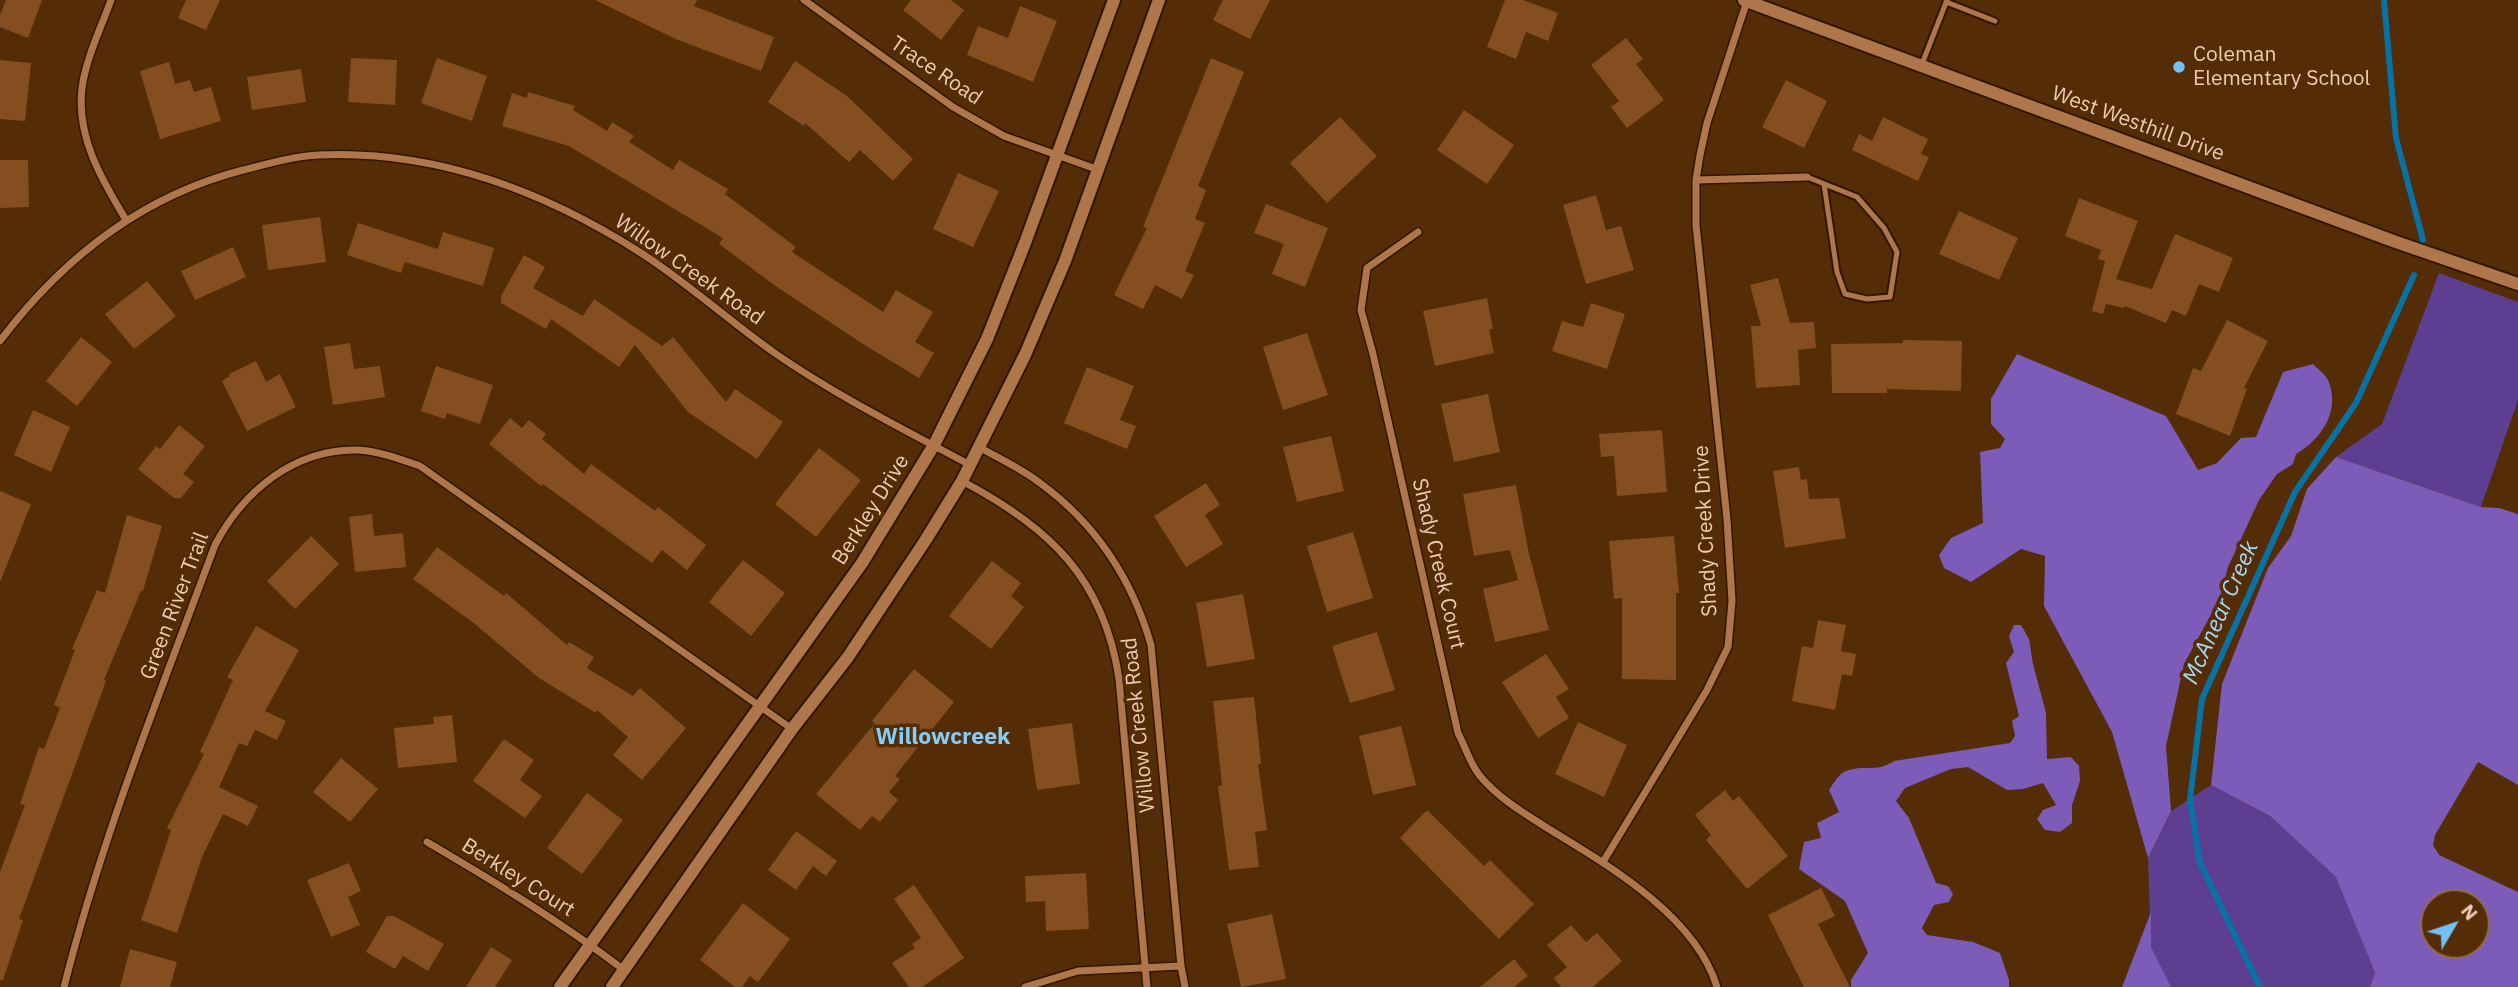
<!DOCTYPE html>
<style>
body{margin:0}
#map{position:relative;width:2518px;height:987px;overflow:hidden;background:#542c06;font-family:"IBM Plex Sans",sans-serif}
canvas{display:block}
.north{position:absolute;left:2420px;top:889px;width:70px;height:70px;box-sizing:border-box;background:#542c06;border:2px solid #916c4c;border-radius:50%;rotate:51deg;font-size:19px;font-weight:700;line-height:28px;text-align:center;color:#ecccb5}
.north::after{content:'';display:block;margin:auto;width:24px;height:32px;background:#71c1f5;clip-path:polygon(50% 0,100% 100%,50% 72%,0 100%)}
</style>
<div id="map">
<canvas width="2518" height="987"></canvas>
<div class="north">N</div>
</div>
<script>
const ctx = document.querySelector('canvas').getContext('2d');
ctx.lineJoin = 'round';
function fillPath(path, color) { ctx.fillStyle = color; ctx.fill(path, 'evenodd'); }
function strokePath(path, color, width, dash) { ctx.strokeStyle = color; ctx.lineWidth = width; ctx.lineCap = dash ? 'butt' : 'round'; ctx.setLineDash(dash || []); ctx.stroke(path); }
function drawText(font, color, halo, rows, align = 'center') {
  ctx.font = font + ' "IBM Plex Sans",sans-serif'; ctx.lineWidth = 7; ctx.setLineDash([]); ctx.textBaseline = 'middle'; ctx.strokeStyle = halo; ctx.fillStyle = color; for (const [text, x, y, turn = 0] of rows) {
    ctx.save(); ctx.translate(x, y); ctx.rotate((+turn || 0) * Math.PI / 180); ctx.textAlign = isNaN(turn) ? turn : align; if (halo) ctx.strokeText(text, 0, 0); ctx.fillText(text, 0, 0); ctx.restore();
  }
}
const green = new Path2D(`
 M2439,273L2518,302V400L2481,507L2336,457L2382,424Z
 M2211,785L2270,816L2337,877L2375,973L2370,987H2171L2168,983L2151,947L2148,858L2171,811Z`);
const forest = new Path2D(`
 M2017,354L2166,416L2198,470L2217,463L2241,438L2256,437L2283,372L2313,364C2318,369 2325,374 2328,380C2341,410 2322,439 2296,454L2293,464L2277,474L2259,500L2228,567L2220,598L2184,664L2166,746L2171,811L2148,858L2112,732L2044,606L2045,556L2021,549L1971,582L1944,568L1939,555L1951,538L1983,523L1980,452L2000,448L2005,439L1991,424V399Z
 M2336,457L2481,507L2499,508L2518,514V785L2478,762L2435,835L2433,845L2439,855L2518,892V987H2370L2375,973L2336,877L2270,816L2211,785L2222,684L2268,568L2291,536L2307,489ZM2434,903H2476V945H2434Z
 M2014,625H2021L2029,639L2033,664L2046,713L2047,759L2071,757L2079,766L2080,781L2072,805V823L2060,832L2045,830L2037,819L2043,810L2056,805L2043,783L2023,789L2007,790L1968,767L1951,769L1905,788L1896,801L1909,818L1936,883L1948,886L1953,894L1949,902L1934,905L1922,928L1927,935L1973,942L2000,953L2009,980V987H1851V980L1868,953L1845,901L1799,869L1804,842L1821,838L1817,823L1839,812L1829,790C1833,784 1838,775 1844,772C1863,763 1875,774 1894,761L2010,743L2015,736L2012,721L2019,716L2006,663L2014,652L2009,636Z
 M2151,912V947L2171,987H2122Z`);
const stream = new Path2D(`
 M2384,0L2396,138L2423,240
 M2260,987L2200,863L2190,800L2202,699L2295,492L2356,403L2414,275`);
const building = new Path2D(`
 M6,0H42L28,38L0,27V15Z
 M186,0H220L206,30L178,18Z
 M595,0H697L694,6L774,37L761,71L678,40Z
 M911,0H951L964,10L941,40L903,10Z
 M1223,0H1270L1250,39L1213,20Z
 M1505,0H1523L1558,13L1548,41L1526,32L1516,59L1487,47Z
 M1020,6L1057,21L1033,82L967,55L978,26L1008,38Z
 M1626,38L1643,59L1636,64L1664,100L1627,128L1611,107L1619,101L1591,65Z
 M351,58L397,60L395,105L348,102Z
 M437,58L487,76L472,121L421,103Z
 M1211,58L1244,72L1198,186L1206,190L1195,219L1205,223L1185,271L1194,275L1182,299L1155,285L1143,309L1114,295L1147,228L1143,227Z
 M0,60L31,63L25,121L0,119Z
 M795,61L847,96L913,159L893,181L860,150L849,162L805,123L804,126L768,102Z
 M169,62L175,84L190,80L194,92L211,87L221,121L160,139L140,71Z
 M301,69L306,102L252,110L247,77Z
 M1786,80L1827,101L1804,148L1762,127Z
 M528,92L575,106L573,110L607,131L612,122L634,136L629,142L673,170L679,160L728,189L725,194L796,247L792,252L883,312L896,290L933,312L915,342L934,353L919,378L863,344L777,287L719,244L723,238L569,146L502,126L512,93L527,98Z
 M1464,110L1514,145L1487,184L1437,150Z
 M1340,117L1377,156L1327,203L1290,163Z
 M1883,117L1928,139L1921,154L1929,157L1918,181L1852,150L1859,134L1872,141Z
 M0,160H28L29,207L0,208Z
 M958,173L999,191L973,247L933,229Z
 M1596,195L1606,230L1621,226L1634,270L1586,284L1563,205Z
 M2079,198L2138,221L2116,279L2152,289L2175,234L2233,258L2219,292L2199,284L2186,316L2172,310L2166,323L2125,306L2124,308L2106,304L2103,314L2092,311L2105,261L2098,259L2101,250L2065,236Z
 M1266,204L1328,228L1305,287L1272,274L1284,244L1254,233Z
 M1959,211L2018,238L1999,280L1939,254Z
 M320,217L326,262L268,270L262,225Z
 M358,223L438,249L443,232L494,248L483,286L405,262L401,273L347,255Z
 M233,247L246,277L195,300L181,271Z
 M524,255L545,267L533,288L583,316L594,299L662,346L673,337L726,402L735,389L783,422L757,459L688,412L635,345L619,367L551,319L546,329L501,303V296Z
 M1778,278L1790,323L1814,322L1816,348L1798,350L1800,385L1756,388L1751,326H1761L1750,285Z
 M147,281L176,316L134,349L105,314Z
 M1487,298L1493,329H1489L1494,353L1435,366L1423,311Z
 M1591,303L1625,314L1607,369L1552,351L1562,321L1583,327Z
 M2227,320L2268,341L2244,388L2247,389L2230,436L2176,414L2193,368L2201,371Z
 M1307,333L1328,395L1283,410L1263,347Z
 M81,337L112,362L77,406L46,381Z
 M1903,340L1962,341L1961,391L1887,389V393H1832L1831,344L1903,343Z
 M350,343L354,369L380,366L385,397L333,405L324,347Z
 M256,361L266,382L280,374L296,407L247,431L222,381L230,376L229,374Z
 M436,366L493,385L480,424L447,413L445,419L421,411Z
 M1087,367L1134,386L1120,420L1136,426L1127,449L1064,423Z
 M1488,394L1500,452L1454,462L1441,404Z
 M33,410L70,427L51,472L14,455Z
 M510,418L522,428L529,420L546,434L542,439L584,474L591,464L655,511L658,507L706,545L687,570L662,550L652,563L543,484L541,486L489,444Z
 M179,425L205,446L183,474L194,482L181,498H174L138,469L156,446L160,449Z
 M1662,430L1667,492L1617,496L1614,456L1601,457L1599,434Z
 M1331,436L1344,491L1297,502L1283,447Z
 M819,448L861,480L816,537L775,504Z
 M1799,467L1801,480L1807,479L1809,499L1839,498L1846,538L1785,548L1773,471Z
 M1206,483L1220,505L1205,515L1223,544L1186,567L1154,516Z
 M1516,485L1529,554L1549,630L1495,642L1483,589L1518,580L1510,550L1474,556L1463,494Z
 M0,491L31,504L1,580H0Z
 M372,514L374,536L403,533L406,567L355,572L349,517Z
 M127,515L162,526L143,591H141L104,680L106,681L19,919L23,920L3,980H0V872L25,805L20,804L39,747L44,749L60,708L54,705L75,650L72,649L97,590L105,593Z
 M1353,532L1373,598L1327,612L1307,546Z
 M311,536L339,564L295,609L267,581Z
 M1674,536L1679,593H1676V680L1622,679V598L1614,599L1609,541Z
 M437,547L504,596L506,593L567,645L569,642L594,657L587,668L633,696L640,688L686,728L642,780L613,755L628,737L597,710L596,713L539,678L475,624L413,579Z
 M743,560L785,593L751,636L709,602Z
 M992,561L1021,583L1011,596L1024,607L991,649L949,616Z
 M1243,594L1255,659L1207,667L1196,603Z
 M1818,620L1846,625L1841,651L1856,654L1852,676L1842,674L1835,710L1792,701L1802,646L1813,648Z
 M256,626L299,650L265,711L286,721L277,740L255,730L247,746L239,743L219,787L258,806L248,826L223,814L202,857L177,933L141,920L171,830L167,828L204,754L200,752L233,680L227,677Z
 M1377,632L1395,690L1350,703L1332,646Z
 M1546,654L1569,689L1556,697L1569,718L1538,738L1502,682Z
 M914,669L954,702L895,776L900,779L889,792L898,800L880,822L872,816L860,830L816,794L875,723L872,721Z
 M1254,697L1261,764H1258L1267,830L1255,832L1259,867L1229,870L1218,786L1222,785L1213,701Z
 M452,715L457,762L398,768L394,728L434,724L433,717Z
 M1578,722L1627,745L1604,797L1555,774Z
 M1072,723L1080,784L1037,790L1028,729Z
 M1401,726L1416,785L1373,795L1359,736Z
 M504,739L534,760L520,780L542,796L525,818L473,781Z
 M341,758L378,789L350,822L313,792Z
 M1725,790L1733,801L1739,796L1788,856L1747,889L1706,840L1711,835L1695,815Z
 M587,793L623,820L582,874L547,848Z
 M1427,810L1484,866L1490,860L1534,904L1499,939L1400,838Z
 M796,831L837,861L826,876L813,866L796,890L768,870Z
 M349,863L361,891L348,897L360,925L331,937L307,880Z
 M1086,873L1089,929L1046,931L1045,901L1026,902L1025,876Z
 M914,885L964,958L922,987H909L892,963L915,948L912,944L921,938L894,899Z
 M1821,888L1835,916L1818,924L1850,987H1804L1768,915Z
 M743,903L790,939L758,982L750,976L742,987H735L700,960Z
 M1272,914L1286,979L1241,987L1227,924Z
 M387,916H394L444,944L428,971L403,956L395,969L366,952Z
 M1571,925L1586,942L1597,933L1622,961L1593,987H1561L1554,978L1567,967L1547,945Z
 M491,947L512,960L495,987H466Z
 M130,949L177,962L170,987H120Z
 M1514,959L1528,976L1514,987H1480Z`);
const service = new Path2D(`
 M1946,2L1995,21
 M1922,64L1947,0
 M1807,177L1857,197L1884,228L1897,252L1890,297L1867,299L1845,294L1837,272L1824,184`);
const minor = new Path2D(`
 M111,0C101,28 86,58 82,88C76,137 102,180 126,220
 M804,0L953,107L1004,136L1096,169
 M1696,180L1807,177
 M1418,232L1367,268L1361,310L1373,354L1458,733C1465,746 1470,764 1480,776C1499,799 1527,815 1552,831C1611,867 1696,917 1717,987
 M0,341C62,259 142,196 243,170C267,164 294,156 319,155C435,150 544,191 641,253C688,283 730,322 776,354C837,396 905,430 970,465
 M979,447C1000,459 1022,469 1040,483C1096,524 1132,579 1151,645L1181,966L1185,987
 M962,481C1049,527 1104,578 1119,679L1147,987
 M427,842C495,882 561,922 624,970
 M1603,862L1707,690L1728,647L1732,601L1727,519L1696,225V180L1700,155L1707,123L1747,1
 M64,987C102,836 161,691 215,545C243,492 293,449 357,450C379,451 400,459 420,466L792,729
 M1025,987L1078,971L1181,966`);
const tertiary = new Path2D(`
 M1744,0L2396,242L2518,284
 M560,987L862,563L934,445L987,339L1025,243L1114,0
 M612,987L792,729L848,657L925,541L962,481L1025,355L1065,261L1159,0`);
const markers = [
 [2179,67,7,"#71c1f5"]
];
const poiNames = [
 ["Coleman",2193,55],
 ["Elementary School",2193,79]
];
const streetNames = [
 ["Trace Road",936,71,34],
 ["West Westhill Drive",2138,124,20],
 ["Willow Creek Road",689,270,35],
 ["Berkley Drive",871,510,-58],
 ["Shady Creek Drive",1706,531,-93],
 ["Shady Creek Court",1438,564,77],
 ["Green River Trail",175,606,-69],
 ["Willow Creek Road",1139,725,-96],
 ["Berkley Court",518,878,32]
];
const waterNames = [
 ["McAnear Creek",2221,613,-66]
];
const neighbourhoodNames = [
 ["Willowcreek",943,737]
];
fillPath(green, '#5d3e90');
fillPath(forest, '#7d5bb8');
strokePath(stream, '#0872a5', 6);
fillPath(building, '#844e20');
strokePath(service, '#321700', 9);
strokePath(minor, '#321700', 10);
strokePath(tertiary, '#321700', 16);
strokePath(service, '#af7749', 5);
strokePath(minor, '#af7749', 7);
strokePath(tertiary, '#af7749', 12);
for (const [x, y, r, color] of markers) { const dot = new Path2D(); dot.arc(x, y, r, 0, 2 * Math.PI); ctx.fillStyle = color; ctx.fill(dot); strokePath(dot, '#542c06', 2.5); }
drawText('21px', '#ecccb5', '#542c06', poiNames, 'left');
drawText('21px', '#ecccb5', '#542c06', streetNames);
drawText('italic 23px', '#a5d7f8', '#542c06', waterNames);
drawText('bold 23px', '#83cdfd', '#542c06', neighbourhoodNames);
</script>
